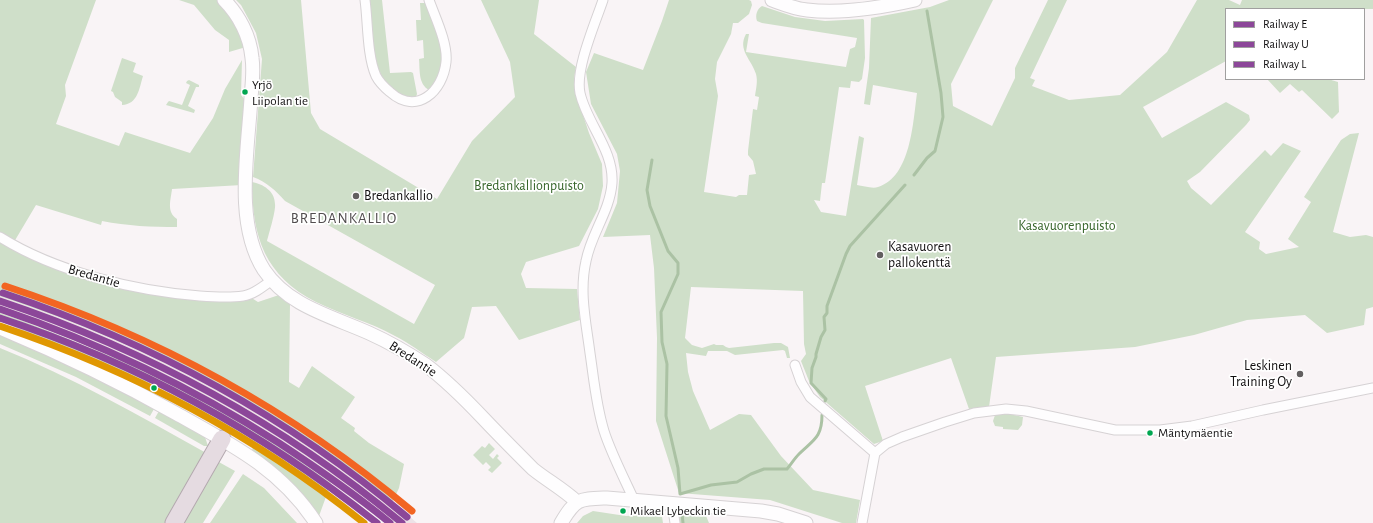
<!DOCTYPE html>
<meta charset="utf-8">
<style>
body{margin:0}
#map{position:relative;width:1373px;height:523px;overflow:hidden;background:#f9f4f6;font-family:"Alegreya Sans",sans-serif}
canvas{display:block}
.legend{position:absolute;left:1225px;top:8px;width:140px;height:72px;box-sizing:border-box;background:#fff;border:1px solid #a09f9f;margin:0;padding:5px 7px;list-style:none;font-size:12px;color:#110f10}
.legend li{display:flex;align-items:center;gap:8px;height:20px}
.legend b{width:20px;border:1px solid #a09f9f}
</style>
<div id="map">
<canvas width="1373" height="523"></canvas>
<ul class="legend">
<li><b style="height:5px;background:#8c4799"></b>Railway E</li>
<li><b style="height:5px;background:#8c4799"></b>Railway U</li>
<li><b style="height:5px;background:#8c4799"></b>Railway L</li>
</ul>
</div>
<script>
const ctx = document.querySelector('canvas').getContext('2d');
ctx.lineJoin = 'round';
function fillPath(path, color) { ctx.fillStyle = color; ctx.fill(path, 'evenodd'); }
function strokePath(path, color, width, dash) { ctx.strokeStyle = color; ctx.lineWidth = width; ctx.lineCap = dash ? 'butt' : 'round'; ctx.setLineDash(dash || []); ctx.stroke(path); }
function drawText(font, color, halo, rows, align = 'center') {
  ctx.font = font + ' "Alegreya Sans",sans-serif'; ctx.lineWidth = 3.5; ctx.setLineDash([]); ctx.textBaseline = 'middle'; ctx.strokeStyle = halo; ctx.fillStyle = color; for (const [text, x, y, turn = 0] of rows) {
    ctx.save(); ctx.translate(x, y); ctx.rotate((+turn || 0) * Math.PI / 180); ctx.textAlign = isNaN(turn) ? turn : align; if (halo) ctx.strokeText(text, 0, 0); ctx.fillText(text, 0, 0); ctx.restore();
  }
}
const built = new Path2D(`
 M0,296L70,321L132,347L219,389L313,448L391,505L402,510L417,523H386L289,453L228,414L176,385L124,361L25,321L0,313Z`);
const green = new Path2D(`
 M0,0H96L65,85L66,96L56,124L119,146L125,132L190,153L213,118L225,89L242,60L241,95L246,101L242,185L172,189C171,199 166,212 177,219V227C152,227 127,226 102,221L101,225L36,205L14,242L0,234Z
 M179,0H218L231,15L246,47L229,52V40L215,30L194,5Z
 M236,0H301L311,113L320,129L437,199L472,141L515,97L510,62L481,0H539L534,34L576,67L574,79L576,94L589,133L602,164L603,186L598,209L579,246L526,262L521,274L526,288L577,289L580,320L519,340L496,306L472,307L464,338L436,362C422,353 409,343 395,336C370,322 342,315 316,302C265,276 252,237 252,182C263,184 275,191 275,204C276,211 269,233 267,241L414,324L435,285L285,201C276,191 267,182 253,177L262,59L256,33L241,5Z
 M369,0H382L390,73L411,72L413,73L417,94L416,97L413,99C409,97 403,96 399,94C368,75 372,31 369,0Z
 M669,0H749L751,1L752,5L749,14L738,23H733L731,34L717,62L715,79L718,96L704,192L736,197L739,195H747L749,175L756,174L753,161L748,155V151L753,109L757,110L759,97L755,96C756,89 758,81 756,74C752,60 737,50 746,34H749L746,52L846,67L850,49L855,47L857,38L762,23L757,21C755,15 757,9 762,6L795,17L825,21L863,19L864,20L865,58L862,79L859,82L851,81L850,88L839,87L825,183H822L820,201L814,200L821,212L846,216L859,136L864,138L857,185C863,186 873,189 878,187C911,177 913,122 917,93L873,85L870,105L864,104L869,68L871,18L930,7L949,0H993L951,84L953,106L992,126L1015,78V68L1048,0H1067L1030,78L1035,80L1032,86L1069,100L1120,95L1167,52L1197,0H1229L1240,5L1242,0H1373V9H1226V61L1143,107L1162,138L1226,102L1249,115L1250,120L1246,125L1200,172L1187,181L1191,188L1211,205L1265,150L1271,156L1283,143L1301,151L1245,232L1260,242L1259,249L1266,254L1299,247L1288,239L1311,202L1304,197L1341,140L1350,134L1359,133L1333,232L1350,237L1366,235L1373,237V307L1366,309L1364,325L1327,333L1305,315L1247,320L1194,335L1135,347L996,357L989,407L969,409L951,358L865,386L883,441L874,444L820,397L809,381L801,361L806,354L804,344L803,291L691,287L685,338L692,345L702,348L714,344L716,345H723L726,347L729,348L774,343H781L788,347L790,358H787L785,351L783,350L735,355L727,351H708L706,356L686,353L688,372L693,391L710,430L739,414L751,415L781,456L813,490L860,500L856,523H842L770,500L679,493L656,421L657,338L654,268L650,235L603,237L617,203L620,171L617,154L591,104L586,72L594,53L643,70L662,21Z
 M420,3H427C436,26 449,53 439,78C437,82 432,87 429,90C418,84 420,70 419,59L424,58L423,40L417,41L416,20H421Z
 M122,58L136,63L133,72L143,76C139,89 138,104 122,105V102L115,97L113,92L111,91Z
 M1267,79H1328L1338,82L1339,112L1332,119L1302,90L1299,92L1290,84L1280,93Z
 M189,80L199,85V87H196L188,106L195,110L194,113L166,105L168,102L169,101L182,105L190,85L186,83L187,81Z
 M0,240L115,285L177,298L212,300L250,297L258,302L279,295L290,304L289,382L299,388L312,366L355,397L341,418L355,428L354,431L369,443L404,464L399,488L391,505L313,448L219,389L132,347L70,321L0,296Z
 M0,313C30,323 59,335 88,347C118,359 148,370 177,386C231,414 281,447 331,483L319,516L301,492L275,467L252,450L253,447L210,422L184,401L151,383L147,387C97,371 49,342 0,321Z
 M0,333L84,372L154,409L150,416L76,377L0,344Z
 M0,348C72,377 140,416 208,454L168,523H0Z
 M159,411L205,437L208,446H204L155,418Z
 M1005,413L1023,417L1022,425L1018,430L1003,429V427L995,426L993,421L995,415Z
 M489,443L495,449L489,455L493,459L497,454L499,456L497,458L502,463L492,473L488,470L491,467L486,462L483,465L473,455L482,446L485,448Z
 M217,461L235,471L203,523H182Z
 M243,474L264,488L297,523H210Z
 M681,509L704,511L709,523H680L679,512Z
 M593,511L626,516L644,515L662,517L663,523H577L583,516Z`);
const stream = new Path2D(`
 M652,160L647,190L650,206L668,251L678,263V274L661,312L662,342L667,364L666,416L678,468L680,494L711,485L737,482L751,474L764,469H787C791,464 795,458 799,454C813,440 822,438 822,415
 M914,175L927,158L935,151L943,117L941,93L927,11
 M825,401L826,399L811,383L812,368L816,357V354L821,337L825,330L824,317L827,313V306L846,254L850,246L905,185
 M682,513L683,523`);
const street = new Path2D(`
 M365,0C368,22 367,56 376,76C379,82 384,87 390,92C417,116 443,91 446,62C448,43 435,17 429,0
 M603,0C595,24 575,69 580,93C587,124 614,150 612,183C610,211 591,234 586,261C579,292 586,322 590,353C594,380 596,405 604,431C611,453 624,478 634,500
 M0,237C56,272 135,291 200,296C214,297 229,298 243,296C253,295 264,286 272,280
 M795,365L801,382L810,397L875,453
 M672,503L675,523
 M862,523L875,453L886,444L902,437L945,422L974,413L1006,409L1026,411L1115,430H1160L1192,426L1263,410L1373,388`);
const secondary = new Path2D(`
 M224,0C239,15 250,36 252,58C254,71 252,85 251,98C248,151 234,223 264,270C288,306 331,316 369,333C389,342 408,353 426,365C447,381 465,399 483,418C499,435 516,452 533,469C548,481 563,489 577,502
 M772,0C783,4 795,9 807,10C840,14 884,7 915,0
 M0,328C60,353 120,382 177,414C231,444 281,469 316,523
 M561,523C576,498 579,499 607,498L761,511L778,514L806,523`);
const highway = new Path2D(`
 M174,523L222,439`);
const rail1 = new Path2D(`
 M0,301C147,350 283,424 402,523`);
const rail2 = new Path2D(`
 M0,309C100,343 190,386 279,443C317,468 355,494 390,523`);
const rail3 = new Path2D(`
 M3,293C150,342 288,417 407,517`);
const rail4 = new Path2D(`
 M0,318C137,363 264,433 377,523`);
const rail5 = new Path2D(`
 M5,286C154,335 292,410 412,511`);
const rail6 = new Path2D(`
 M0,326C131,370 256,436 364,523`);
const markers = [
 [245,92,3.5,"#00a651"],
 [356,196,4,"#625f60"],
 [880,255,4,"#625f60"],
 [1300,374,4,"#625f60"],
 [154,388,3.5,"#00a651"],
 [1150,433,3.5,"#00a651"],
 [623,511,3.5,"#00a651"]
];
const busNames = [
 ["Yrjö",252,85],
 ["Liipolan tie",252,101],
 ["Mäntymäentie",1158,433],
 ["Mikael Lybeckin tie",630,511]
];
const parkNames = [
 ["Bredankallionpuisto",529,186],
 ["Kasavuorenpuisto",1067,226]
];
const poiNames = [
 ["Bredankallio",364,196],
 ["Kasavuoren",888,247],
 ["pallokenttä",888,263],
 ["Leskinen",1292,366,"right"],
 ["Training Oy",1292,382,"right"]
];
const streetNames = [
 ["Bredantie",94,276,16],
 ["Bredantie",413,359,33]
];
const neighbourhoodNames = [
 ["BREDANKALLIO",344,218]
];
fillPath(built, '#ede2e7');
fillPath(green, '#cfdfc9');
strokePath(stream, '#abc2a4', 3);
strokePath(street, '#d6d2d4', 11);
strokePath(secondary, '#d6d2d4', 15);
strokePath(highway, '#b4a9af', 19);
strokePath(street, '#fefdfe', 9);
strokePath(secondary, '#fefdfe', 13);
strokePath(highway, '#e5dbe1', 17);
strokePath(rail1, '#8c4799', 7);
strokePath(rail2, '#8c4799', 7);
strokePath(rail3, '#8c4799', 7);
strokePath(rail4, '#8c4799', 7);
strokePath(rail5, '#f26522', 7);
strokePath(rail6, '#e09702', 7);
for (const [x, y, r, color] of markers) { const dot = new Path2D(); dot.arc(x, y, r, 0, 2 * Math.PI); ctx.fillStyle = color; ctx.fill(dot); strokePath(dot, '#fff', 1.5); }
drawText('13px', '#110f10', '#fff', busNames, 'left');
drawText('14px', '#36652a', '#fff', parkNames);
drawText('14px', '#110f10', '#fff', poiNames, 'left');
drawText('14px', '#110f10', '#fff', streetNames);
ctx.letterSpacing = '1px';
drawText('15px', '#524d4f', '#fff', neighbourhoodNames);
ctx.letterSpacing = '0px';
</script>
